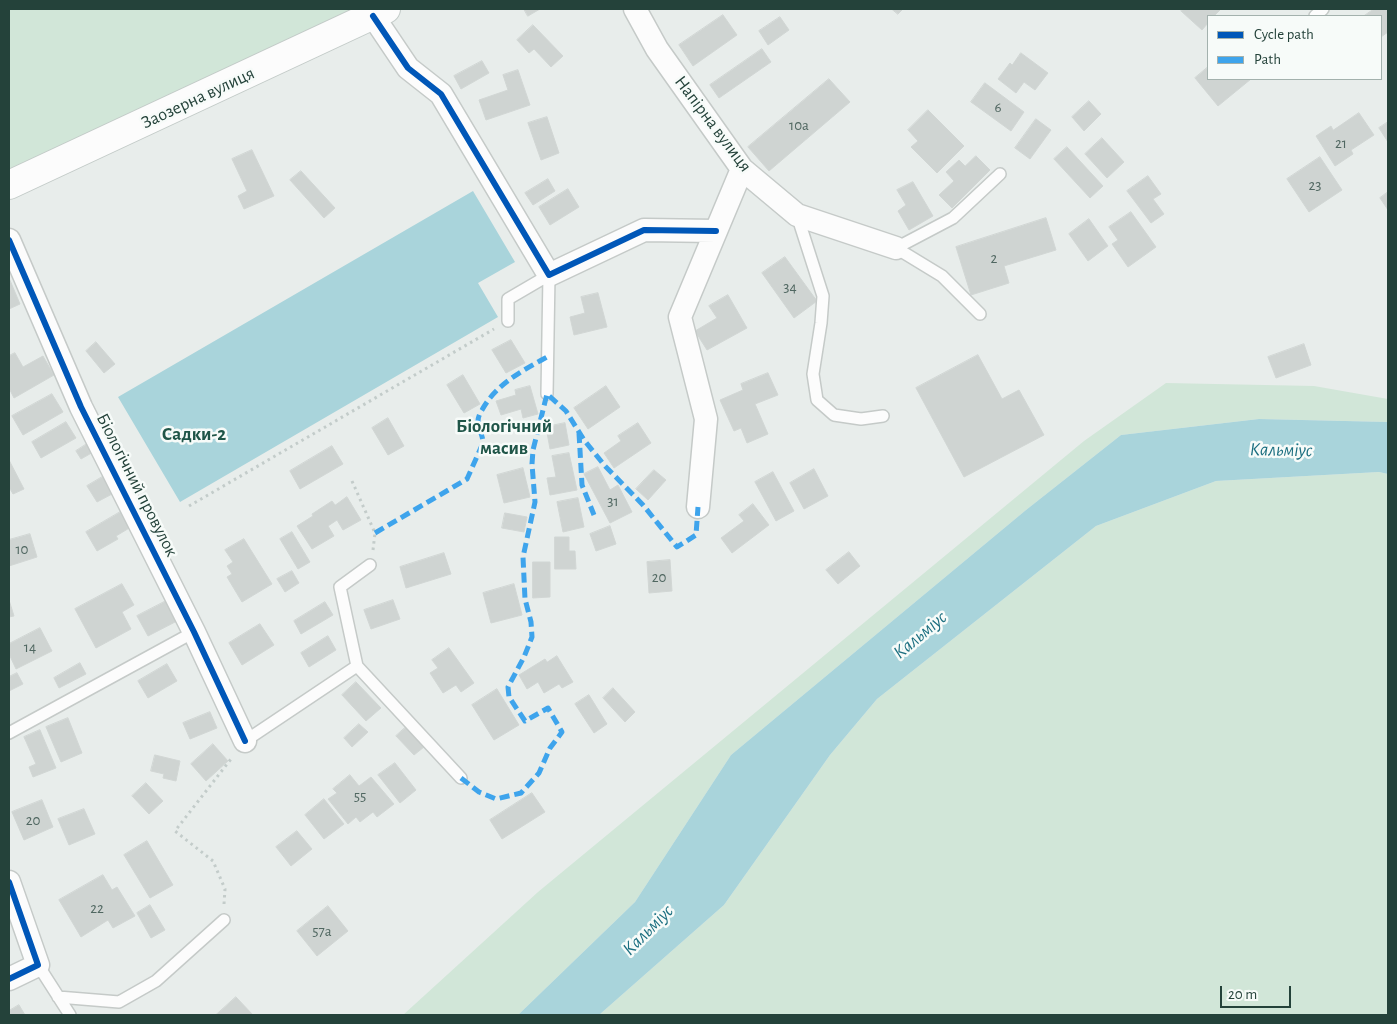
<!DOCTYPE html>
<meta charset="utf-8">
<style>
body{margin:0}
#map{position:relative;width:1397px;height:1024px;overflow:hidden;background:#e8edeb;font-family:"Alegreya Sans",sans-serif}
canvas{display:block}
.frame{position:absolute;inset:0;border:10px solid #24423a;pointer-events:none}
.legend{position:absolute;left:1207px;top:15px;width:175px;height:65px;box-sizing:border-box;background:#f7fbf9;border:1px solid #a3b1ad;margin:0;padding:6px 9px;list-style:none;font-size:15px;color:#24423a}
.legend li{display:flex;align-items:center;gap:10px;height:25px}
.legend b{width:25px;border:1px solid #a3b1ad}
.scale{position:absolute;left:1220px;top:986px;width:71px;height:22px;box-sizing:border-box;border:2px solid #24423a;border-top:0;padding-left:6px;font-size:15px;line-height:18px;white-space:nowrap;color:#24423a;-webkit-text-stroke:4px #f7fbf9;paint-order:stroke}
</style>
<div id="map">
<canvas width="1397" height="1024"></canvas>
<div class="frame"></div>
<ul class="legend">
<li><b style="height:6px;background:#0057b8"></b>Cycle path</li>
<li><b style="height:6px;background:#3ea4ec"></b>Path</li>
</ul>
<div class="scale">20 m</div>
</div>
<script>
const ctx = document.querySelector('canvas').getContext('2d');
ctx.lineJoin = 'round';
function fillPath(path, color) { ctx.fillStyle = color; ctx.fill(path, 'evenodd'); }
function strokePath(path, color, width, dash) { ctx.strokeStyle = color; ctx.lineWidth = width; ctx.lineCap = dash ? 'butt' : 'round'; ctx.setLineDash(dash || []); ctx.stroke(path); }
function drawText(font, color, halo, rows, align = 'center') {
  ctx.font = font + ' "Alegreya Sans",sans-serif'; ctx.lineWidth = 5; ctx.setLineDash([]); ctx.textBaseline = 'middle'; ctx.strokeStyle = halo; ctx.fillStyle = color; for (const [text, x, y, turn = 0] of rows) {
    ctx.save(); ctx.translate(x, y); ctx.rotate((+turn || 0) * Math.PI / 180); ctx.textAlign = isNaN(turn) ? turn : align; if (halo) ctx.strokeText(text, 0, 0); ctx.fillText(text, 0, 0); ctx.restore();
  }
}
const green = new Path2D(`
 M9,9H386L9,185Z
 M1166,383L1314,386L1388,399V422L1259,419L1121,435L1026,510L731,755L635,902L518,1015H403L538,892L1084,441Z
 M1379,472L1388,474V1015H599L724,905L830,755L877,699L1096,526L1216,481Z`);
const water = new Path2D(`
 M473,191L515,262L478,283L498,317L180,502L118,397Z
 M1259,419L1388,422V474L1379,472L1216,481L1096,526L877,699L830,755L724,905L599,1015H518L635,902L731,755L1026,510L1121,435Z`);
const building = new Path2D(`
 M524,9H540L528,16Z
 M892,9H903L898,14Z
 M1184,9H1221L1214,16H1208V23L1202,30L1181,11Z
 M1374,9H1388V32L1381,37V16H1364Z
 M723,15L737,35L693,66L679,45Z
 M780,17L789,30L768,45L759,31Z
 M533,25L563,56L551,67L534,49L529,53L517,40Z
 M762,49L771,62L719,98L710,85Z
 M1021,53L1048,73L1035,90L1024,82L1016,93L998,79L1010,63L1012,65Z
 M482,61L489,73L461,89L454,76Z
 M1208,67V79H1251L1218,106L1195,78Z
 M518,70L530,105L486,120L479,100L508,90L503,75Z
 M829,79L850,102L769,171L748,147Z
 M985,83L1024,112L1011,131L971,102Z
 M1089,101L1101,114L1084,131L1072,117Z
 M928,110L964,146L937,173L911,147L918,141L908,130Z
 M1359,113L1374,135L1351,150L1353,154L1335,166L1316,136L1331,126L1333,130Z
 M547,117L559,153L541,160L528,123Z
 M1036,119L1051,130L1030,159L1015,148Z
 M1388,122V142L1379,128Z
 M1102,138L1124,162L1107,178L1085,154Z
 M1067,147L1103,186L1090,198L1054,159Z
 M252,150L274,196L244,209L238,196L247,191L232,159Z
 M976,156L990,170L952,208L939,195L954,181L946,172L959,160L965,166Z
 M1320,157L1342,190L1309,212L1287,179Z
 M301,171L335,208L324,218L290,180Z
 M1148,176L1161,194L1153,199L1164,214L1151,223L1127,191Z
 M548,179L555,191L533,205L525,193Z
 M913,182L933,216L909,230L898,211L906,205L897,190Z
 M568,189L579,207L550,225L539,207Z
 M1388,192V210L1380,198Z
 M1131,212L1156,247L1128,267L1112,244L1118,240L1109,227Z
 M1046,218L1056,250L1004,266L1009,283L971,295L956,247Z
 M1089,219L1108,246L1088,261L1069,234Z
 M785,257L817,301L794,318L762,273Z
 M9,278L20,304L9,309Z
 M598,293L607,327L574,335L570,317L585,313L581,297Z
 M728,295L747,328L707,350L695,331L717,318L709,306Z
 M511,340L525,363L506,373L492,350Z
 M96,342L115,364L104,373L86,351Z
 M1304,344L1311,365L1276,378L1268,357Z
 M15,353L23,367L43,356L54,375L14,398L9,388V356Z
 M978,355L1002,399L1019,390L1044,435L964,477L916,388Z
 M768,373L778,395L755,404L768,434L747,443L741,428L734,431L720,400L743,390L741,384Z
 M463,375L480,404L464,413L447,385Z
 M530,386L538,414L523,418L521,409L501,415L496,401L516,395L515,390Z
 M606,386L620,407L588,429L574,408Z
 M52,394L63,412L23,435L12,416Z
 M388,418L404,446L388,455L372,428Z
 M66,422L76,438L41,458L32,442Z
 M565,423L569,445L550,449L546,427Z
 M638,423L651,443L614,468L604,453L621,441L618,436Z
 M90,442L95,451L81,459L76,451Z
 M332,446L343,464L300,489L290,471Z
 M569,453L577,490L550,495L547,478L556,477L552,456Z
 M9,460L24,489L13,494L9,487Z
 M598,467L610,490L618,485L632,512L610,523L584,474Z
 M523,468L530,497L504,503L497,475Z
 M814,469L828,496L804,509L790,483Z
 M654,470L666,480L648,500L636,489Z
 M773,472L794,511L776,521L755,482Z
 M104,476L114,493L97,502L87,486Z
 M347,497L361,520L343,530L337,520L328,526L334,536L312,549L297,526L313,516L312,514L332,501L335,505Z
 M578,498L584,527L563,532L557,502Z
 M753,504L769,525L732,553L721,538L744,521L739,515Z
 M122,511L131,527L116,536L118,539L97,551L86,532Z
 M505,513L527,517L524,532L502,528Z
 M610,526L616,544L596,551L590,534Z
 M292,532L310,562L298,569L280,539Z
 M30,534L37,557L9,566V540Z
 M555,537H569V551H575L576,569H555Z
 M244,539L272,584L242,602L227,577L232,574L227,566L233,562L225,550Z
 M849,552L860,566L838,584L826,570Z
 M444,553L451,574L406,588L400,567Z
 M670,560L672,591L649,593L647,562Z
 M533,562H550V597L533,598Z
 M292,571L299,583L285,592L277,579Z
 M122,584L134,605L122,612L131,629L96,648L75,609Z
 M514,584L522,615L491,623L483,593Z
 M9,600L14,616L9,617Z
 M168,600L179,620L148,636L137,616Z
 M393,600L400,619L371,629L364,610Z
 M325,602L333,615L301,634L294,621Z
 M260,624L274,645L242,665L229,643Z
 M40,628L52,651L16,669L9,654V644Z
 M328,636L336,650L309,667L301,653Z
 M449,648L474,683L461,692L456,685L443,693L430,673L438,668L432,660Z
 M557,656L573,682L562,688L559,684L544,693L538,682L527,689L519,675L545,659L547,662Z
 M80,663L86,674L59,688L54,678Z
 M167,664L177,681L148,698L138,681Z
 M17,673L23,684L9,691V677Z
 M356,682L381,708L366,721L342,695Z
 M613,688L635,712L625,722L603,698Z
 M497,689L519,725L494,740L472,705Z
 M589,695L607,724L594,733L575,704Z
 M210,712L217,728L190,739L183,723Z
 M68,718L82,753L61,762L46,727Z
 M359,724L368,732L352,747L344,738Z
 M406,727L424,747L414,755L396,736Z
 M40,730L56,768L33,777L29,767L36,764L24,737Z
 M213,744L228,761L206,781L191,764Z
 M155,755L180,761L176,781L163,778L164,774L151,771Z
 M395,763L416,790L400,803L378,775Z
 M350,775L359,786L371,777L394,804L377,817L373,812L360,822L356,817L348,824L328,799L337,793L333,789Z
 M146,783L163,801L149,814L132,796Z
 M532,793L545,812L502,839L490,820Z
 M324,799L344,824L324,839L305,815Z
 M42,800L53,827L24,840L12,812Z
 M84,809L95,834L69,845L58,819Z
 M297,831L312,849L291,866L276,847Z
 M147,841L173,885L150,898L124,855Z
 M103,875L112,890L117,887L135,916L113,928L108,920L81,937L59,900Z
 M150,905L165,930L151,938L137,913Z
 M328,906L348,931L317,956L297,931Z
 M236,997L253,1015H216Z
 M19,1005L25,1015H9V1011Z`);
const path = new Path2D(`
 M352,481L375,533L373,550
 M189,506L494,329
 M224,904L225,889L213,861L175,831L231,759`);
const lane = new Path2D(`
 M1315,16L1323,9
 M797,215L823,296L821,323L813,374L817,400L834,415L861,419L883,416
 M896,248L953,218L1000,174
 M896,248L942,276L980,314
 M508,321V299L549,275
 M547,394L549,275
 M370,565L340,587L357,666L461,778
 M9,733L194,632
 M245,741L357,666
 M38,965L70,1015
 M58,997L119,1002L156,981L224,920`);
const street = new Path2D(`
 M635,9L657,49L742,169L797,215L896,248
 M373,16L408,68L441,94L549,275L644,230L716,231
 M9,240L81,407L194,632L245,741
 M698,507L706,419L680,317L742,169
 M9,882L38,965L9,979`);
const secondary = new Path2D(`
 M9,185L386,9`);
const quiet = new Path2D(`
 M579,433L582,485L594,515
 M375,533L467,479L483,443C483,435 478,429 478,421C478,417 480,413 482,410C496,384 522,371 547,357
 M461,778L479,792L496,799L521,793L539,773L550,748L562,732L548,708L525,721L509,697L508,687L524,657L532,637L531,622L525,599L523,557L535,502L532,464L533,450L547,394L566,411L584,440L605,466L643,505L677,547L696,535L698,507`);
const cycleway = new Path2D(`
 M373,16L408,68L441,94L549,275L644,230L716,231
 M9,240L81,407L194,632L245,741
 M9,882L38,965L9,979`);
const numberNames = [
 ["6",998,107],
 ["10а",799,125],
 ["21",1341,143],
 ["23",1315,185],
 ["2",994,258],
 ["34",790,287],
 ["31",613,501],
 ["10",22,549],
 ["20",659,577],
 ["14",30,647],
 ["55",360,796],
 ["20",33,820],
 ["22",97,908],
 ["57а",322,931]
];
const streetNames = [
 ["Заозерна вулиця",198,98,-25],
 ["Напірна вулиця",713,124,53],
 ["Біологічний провулок",137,485,63]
];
const neighbourhoodNames = [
 ["Біологічний",504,426],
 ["масив",504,448],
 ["Садки-2",194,434]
];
const waterNames = [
 ["Кальміус",1281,450,1],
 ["Кальміус",920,635,-40],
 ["Кальміус",648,930,-45]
];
fillPath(green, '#d1e6d8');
fillPath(water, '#a9d4db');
fillPath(building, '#cfd4d2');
strokePath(building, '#d1d6d4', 1);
strokePath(lane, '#c5cac8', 14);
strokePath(street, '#c5cac8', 25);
strokePath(secondary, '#c3cbc8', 30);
strokePath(path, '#c3ccca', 3, [2.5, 4]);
strokePath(lane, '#fcfcfc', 11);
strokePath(street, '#fcfcfc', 22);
strokePath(secondary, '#fcfcfc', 28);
strokePath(quiet, '#3ea4ec', 5, [10, 5]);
strokePath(cycleway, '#0057b8', 6);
drawText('15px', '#506761', null, numberNames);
drawText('18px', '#24423a', '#f7fbf9', streetNames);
drawText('bold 19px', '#1f5548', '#f7fbf9', neighbourhoodNames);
drawText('italic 19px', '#1c6f80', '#f7fbf9', waterNames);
</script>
